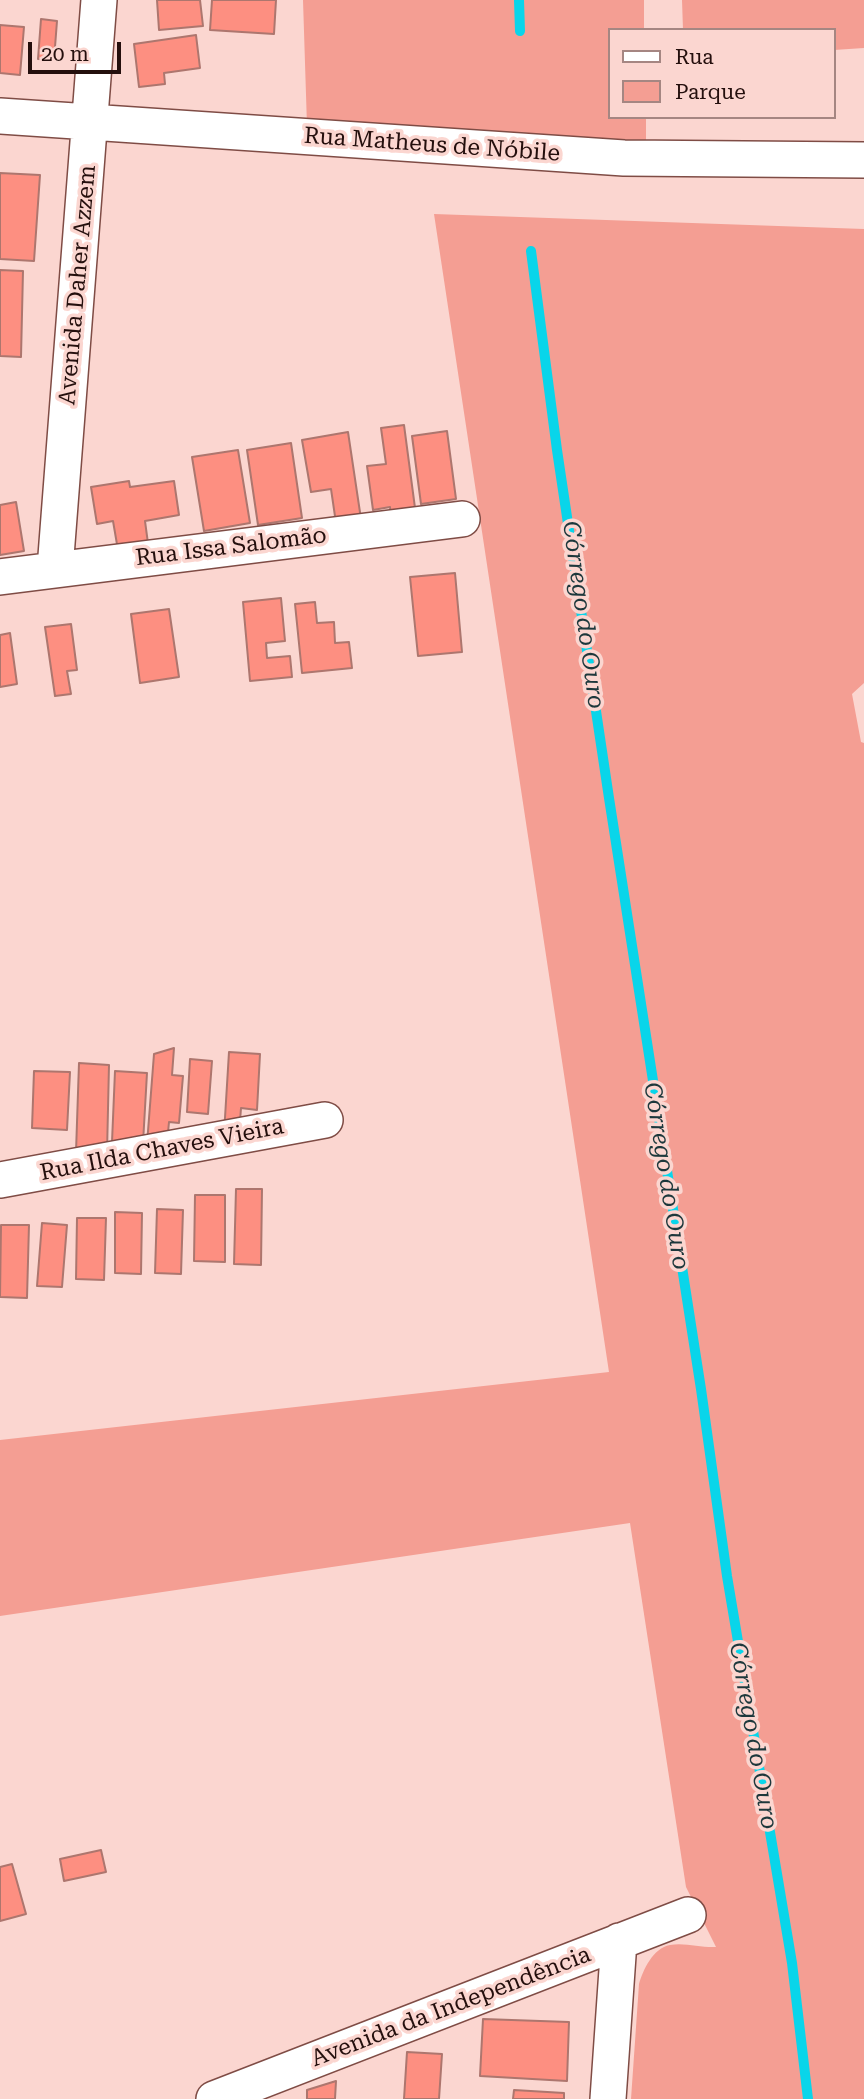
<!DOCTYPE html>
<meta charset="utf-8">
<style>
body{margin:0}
#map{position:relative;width:864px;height:2099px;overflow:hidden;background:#fbd6d0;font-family:"Roboto Serif",serif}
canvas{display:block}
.legend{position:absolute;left:608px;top:28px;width:228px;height:91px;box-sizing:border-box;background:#fbd6d0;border:2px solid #a58682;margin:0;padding:9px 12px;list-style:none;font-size:21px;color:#240f0d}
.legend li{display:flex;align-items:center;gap:14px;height:35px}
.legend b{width:35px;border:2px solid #a58682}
.scale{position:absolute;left:28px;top:42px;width:93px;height:32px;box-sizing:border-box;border:4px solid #240f0d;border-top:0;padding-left:9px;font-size:21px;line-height:24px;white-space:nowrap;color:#240f0d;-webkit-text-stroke:5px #fbd6d0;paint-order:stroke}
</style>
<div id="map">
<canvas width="864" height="2099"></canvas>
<ul class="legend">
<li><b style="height:9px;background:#fff"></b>Rua</li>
<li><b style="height:19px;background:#f49e93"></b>Parque</li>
</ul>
<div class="scale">20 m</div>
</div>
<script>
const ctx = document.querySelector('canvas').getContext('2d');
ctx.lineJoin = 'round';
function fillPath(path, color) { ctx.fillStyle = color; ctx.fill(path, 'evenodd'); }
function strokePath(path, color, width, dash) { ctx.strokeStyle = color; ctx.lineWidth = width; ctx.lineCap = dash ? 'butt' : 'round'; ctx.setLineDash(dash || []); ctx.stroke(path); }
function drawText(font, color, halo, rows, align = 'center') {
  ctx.font = font + ' "Roboto Serif",serif'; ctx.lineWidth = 7; ctx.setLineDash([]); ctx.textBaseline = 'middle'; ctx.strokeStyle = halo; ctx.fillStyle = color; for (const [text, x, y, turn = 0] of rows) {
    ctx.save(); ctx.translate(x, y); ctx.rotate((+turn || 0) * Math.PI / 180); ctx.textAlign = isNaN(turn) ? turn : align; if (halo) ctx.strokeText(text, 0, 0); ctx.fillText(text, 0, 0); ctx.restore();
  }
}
const green = new Path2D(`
 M303,0H644V30H610V117H646V146L307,126Z
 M682,0H864V48L834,50V30H683Z
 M434,214L864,229V683L852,694L861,742L864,743V2099H631L639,1984C643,1970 653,1948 670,1945C684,1942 702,1948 716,1947L686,1887L630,1523L0,1616V1440L609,1372Z`);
const stream = new Path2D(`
 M519,0L520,31
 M531,251L557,450L609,798L701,1389L727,1576L792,1963L808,2099`);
const building = new Path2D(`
 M157,0H200L203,26L159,30Z
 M212,0H276L274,34L210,30Z
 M41,19L57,21L54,60L38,59Z
 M0,25L24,27L20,75L0,73Z
 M196,35L200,68L164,73L165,84L139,87L134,44Z
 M0,173L40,175L34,261L0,259Z
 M0,270L23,271L21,357L0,356Z
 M404,425L417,523L392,527L390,507L373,510L367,466L386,464L381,428Z
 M447,431L456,499L421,504L412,436Z
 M348,432L361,519L336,523L331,489L311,492L302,440Z
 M291,443L302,518L258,525L247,450Z
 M238,450L250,523L204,531L192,457Z
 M129,481L130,487L174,481L179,515L145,521L149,551L119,556L113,521L97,524L91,487Z
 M16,502L24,551L0,555V505Z
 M455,573L462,652L418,656L410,577Z
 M281,598L285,641L266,643L267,658L290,656L292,677L250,681L243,602Z
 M315,602L317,623L334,622L335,643L349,642L352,668L302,673L295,604Z
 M169,609L179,677L140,683L131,614Z
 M71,624L77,670L67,671L71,694L55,696L45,627Z
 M10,633L17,684L0,687V635Z
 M174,1048L172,1075L183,1076L179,1123L169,1122L167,1144H147L154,1054Z
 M229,1052L260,1054L257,1110L241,1108L239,1135L224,1134Z
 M190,1059L212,1061L208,1114L187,1112Z
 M79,1063L109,1065L107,1153L76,1152Z
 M34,1071L70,1072L67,1130L32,1128Z
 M115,1071L147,1073L143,1143L112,1142Z
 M236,1189H262L261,1265L234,1264Z
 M195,1195H225V1262L194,1261Z
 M157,1209L183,1210L181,1274L155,1273Z
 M115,1212L142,1213L141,1274L115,1273Z
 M77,1218H106L104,1280L76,1279Z
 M42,1223L67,1225L62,1287L37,1286Z
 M1,1225H29L27,1298L0,1297Z
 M101,1850L106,1872L64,1881L60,1859Z
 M12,1864L26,1914L0,1921V1867Z
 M483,2019L569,2022L567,2081L480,2076Z
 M407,2052L442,2054L439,2099H404Z
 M336,2081L335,2099H307V2090Z
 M514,2090L564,2093V2099H513Z`);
const street = new Path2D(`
 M0,116L624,158L864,160
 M55,569L99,0
 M0,577L462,519
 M0,1180L325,1120
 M214,2099L688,1915
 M608,2099L619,1941`);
const streetNames = [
 ["Rua Matheus de Nóbile",432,145,4],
 ["Avenida Daher Azzem",78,285,-85],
 ["Rua Issa Salomão",231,547,-7],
 ["Rua Ilda Chaves Vieira",162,1150,-11],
 ["Avenida da Independência",451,2007,-21]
];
const waterNames = [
 ["Córrego do Ouro",583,615,82],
 ["Córrego do Ouro",666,1176,81],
 ["Córrego do Ouro",753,1736,80]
];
fillPath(green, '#f49e93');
strokePath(stream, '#09d5ea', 10);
fillPath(building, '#fd8f81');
strokePath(building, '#ad766e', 2);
strokePath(street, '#7f4c45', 38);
strokePath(street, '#fff', 35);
drawText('23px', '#240f0d', '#fbd6d0', streetNames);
drawText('italic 24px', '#1d383c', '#fbd6d0', waterNames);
</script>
